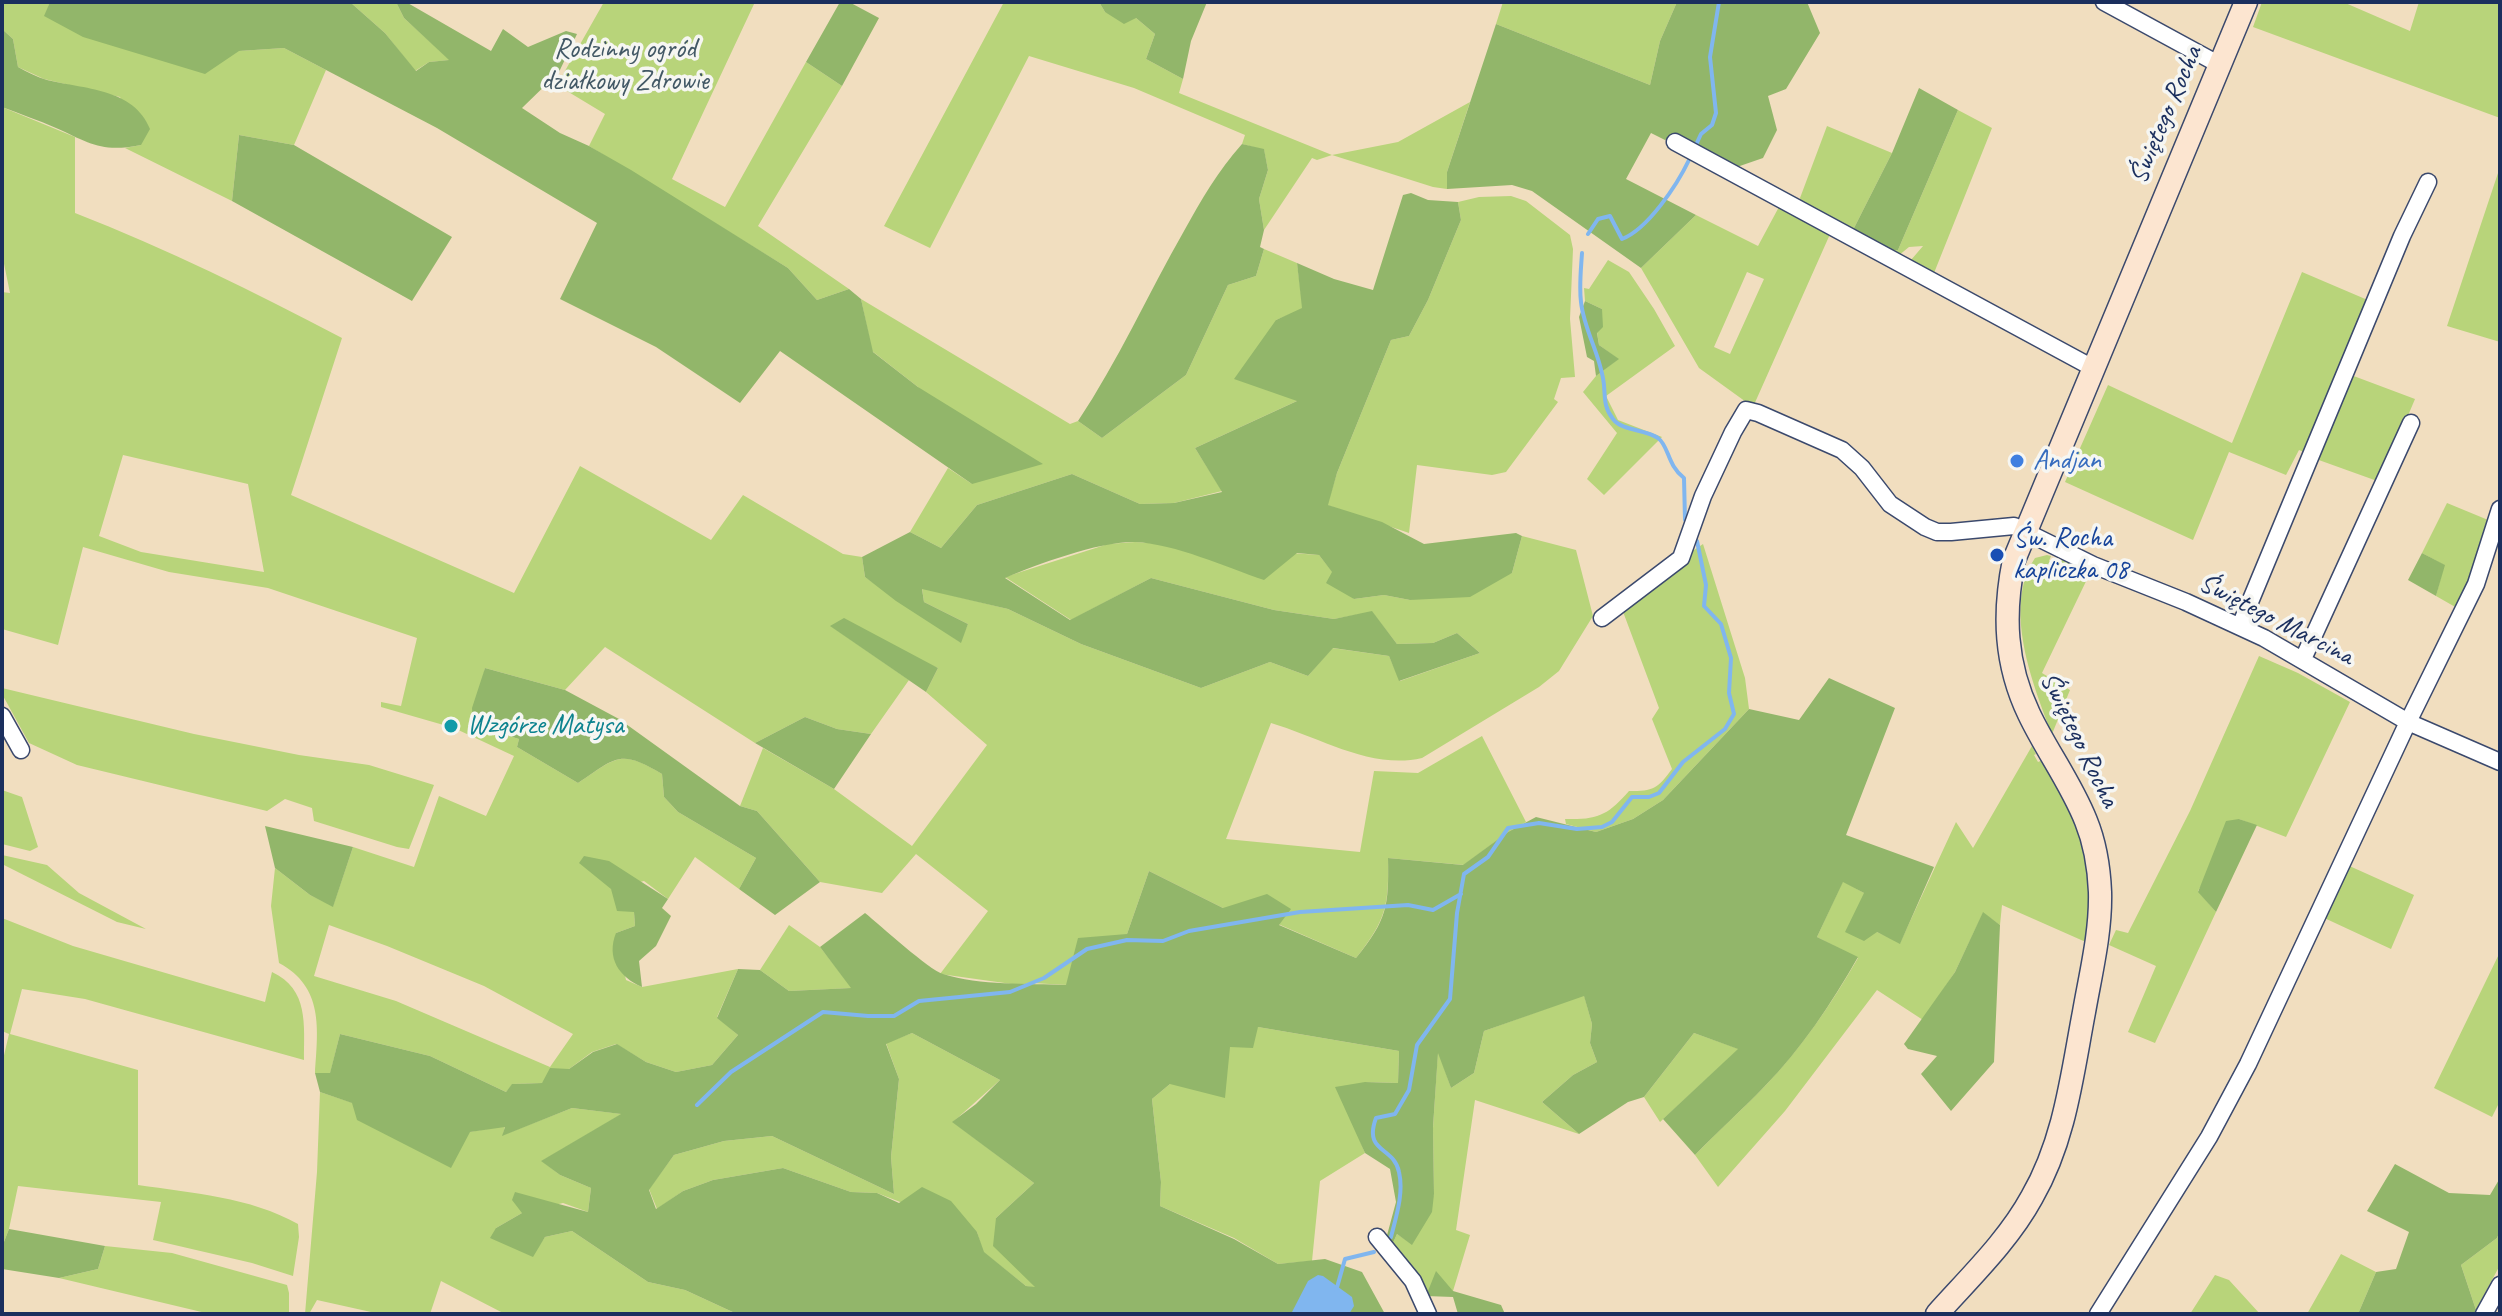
<!DOCTYPE html>
<meta charset="utf-8">
<style>
body{margin:0}
#map{position:relative;width:2502px;height:1316px;overflow:hidden;background:#f1debf;font-family:Caveat,sans-serif}
canvas{display:block}
.frame{position:absolute;inset:0;border:4px solid #1b2f5e;pointer-events:none}
</style>
<div id="map">
<canvas width="2502" height="1316"></canvas>
<div class="frame"></div>
</div>
<script>
const ctx = document.querySelector('canvas').getContext('2d');
ctx.lineJoin = 'round';
function fillPath(path, color) { ctx.fillStyle = color; ctx.fill(path, 'evenodd'); }
function strokePath(path, color, width, dash) { ctx.strokeStyle = color; ctx.lineWidth = width; ctx.lineCap = dash ? 'butt' : 'round'; ctx.setLineDash(dash || []); ctx.stroke(path); }
function drawText(font, color, halo, rows, align = 'center') {
  ctx.font = font + ' Caveat,sans-serif'; ctx.lineWidth = 7; ctx.setLineDash([]); ctx.textBaseline = 'middle'; ctx.strokeStyle = halo; ctx.fillStyle = color; for (const [text, x, y, turn = 0] of rows) {
    ctx.save(); ctx.translate(x, y); ctx.rotate((+turn || 0) * Math.PI / 180); ctx.textAlign = isNaN(turn) ? turn : align; if (halo) ctx.strokeText(text, 0, 0); ctx.fillText(text, 0, 0); ctx.restore();
  }
}
const green = new Path2D(`
 M2,2H50L45,16L239,51L284,48L326,70L294,145L239,135L232,201L125,148L141,145L120,97L44,79L18,67L13,39L2,29Z
 M350,2H396L404,18L450,60L429,62L415,71L385,33Z
 M604,2H755L672,179L725,207L806,62L842,86L758,226L849,289L817,300L788,268L589,146L605,114L557,85Z
 M1004,2H1099L1105,12L1136,18L1155,34L1146,59L1183,79L1179,93L1332,155L1398,142L1470,102L1447,172V189L1433,187L1332,155L1317,160L1312,158L1264,230L1259,199L1268,170L1264,150L1242,144L1245,135L1134,88L1029,56L930,248L884,226Z
 M1503,2H1677L1660,41L1650,85L1496,24Z
 M2262,2H2343L2410,31L2419,2H2500V118L2253,27Z
 M2,107L75,137V213C167,249 255,292 342,338L291,495L514,593L580,466L711,540L743,495L843,554L862,557L865,577L960,642L968,624L924,602L922,588L1008,609L1081,644L1201,688L1270,662L1308,676L1332,648L1389,656L1400,681L1480,653L1457,633L1433,643L1397,644L1372,612L1334,619L1274,610L1151,578L1071,620L1005,577L1108,544L1135,542L1319,555L1354,599L1384,595L1410,600L1512,573L1522,536L1576,550L1593,616L1559,671L1539,687L1422,758C1371,770 1319,737 1271,723L1226,839L1360,852L1374,771L1418,773L1482,736L1526,822L1508,832L1464,865L1388,858C1389,906 1386,920 1356,958L1278,924L1223,908L1149,871L1127,934L1067,985L1032,983L1019,985L940,974L988,911L916,854L882,893L820,882L757,811L740,806L763,748L834,789L912,846L987,745L926,692L938,668L831,626L909,680L871,734L837,729L805,717L755,743L605,647L565,690L485,668L473,725L519,739L517,747L578,783C616,758 620,748 662,774L664,797L678,812L756,858L739,889L695,857L668,899L644,881L611,889L634,912L635,926L616,933L626,980L642,987L738,969L717,1017L738,1035L712,1065L676,1072L646,1062L616,1044L592,1052L569,1069L542,1083L513,1084L506,1092L430,1056L340,1034L330,1074L315,1073C318,1029 324,987 279,963L271,906L275,868L310,895L333,906L353,847L414,867L439,796L486,816L514,756L454,728L381,707V702L401,706L417,638L268,588L169,572L83,547L58,645L2,629V292L10,293L2,254ZM123,455L248,484L264,572L141,552L99,536ZM329,925L387,946L484,986L573,1034L550,1067L396,1001L314,976Z
 M1958,110L1992,128L1934,273L1911,260L1923,246L1909,247L1898,256L1888,250H1898Z
 M1827,126L1892,153L1852,232L1802,206L1800,198Z
 M2500,167V342L2447,326Z
 M1511,196L1526,201L1570,235L1573,249L1570,319L1575,377L1561,378L1554,399L1558,402L1506,472L1492,475L1417,465L1409,533L1327,505L1337,473L1391,340L1409,336L1428,300L1461,220L1458,202L1479,197Z
 M1780,205L1831,232L1753,407L1699,368L1641,268L1696,215L1758,246ZM1747,272L1764,279L1730,354L1714,347Z
 M1264,249L1297,263L1303,309L1276,320L1299,400L1195,448L1222,491L1174,503L1140,504L1072,474L977,505L941,548L910,532L948,468L972,484L918,387L872,351L861,299L1070,424L1078,421L1102,438L1186,375L1228,285L1256,276Z
 M1608,260L1629,272L1654,309L1675,346L1606,396L1618,420L1662,437L1604,495L1587,479L1617,433L1583,392L1596,376L1618,359L1599,345L1597,332L1602,309L1585,301L1584,288L1589,289Z
 M2302,272L2370,301L2306,453L2299,450L2286,475L2229,452L2193,540L2065,482L2108,385L2232,443Z
 M2351,375L2415,399L2380,482L2316,459Z
 M2447,503L2493,522L2457,608L2436,596L2444,565L2422,553Z
 M1703,544L1745,678L1749,709L1663,800L1633,819L1596,832L1566,824L1565,819C1598,820 1608,815 1629,791C1654,791 1657,789 1672,769L1652,719L1659,708L1622,609L1691,548L1694,550Z
 M2047,555L2051,556L2049,561L2058,566L2062,560L2090,573L2042,673L2070,690L2052,734C2033,685 2002,607 2035,558Z
 M2259,656L2298,673L2350,702L2286,837L2239,819L2198,891L2216,912L2155,1043L2128,1032L2156,966L2109,945L2116,930L2128,933L2190,811Z
 M2,688L194,734L299,755L369,765L434,785L409,849L397,847L314,821L312,808L285,799L267,811L77,765L29,743L2,694Z
 M2032,746L2036,754L2034,755L2038,762L2043,760L2077,821L2091,874L2088,943L2002,905L2000,925L1983,913L1955,972L1923,1020L1877,990L1785,1111L1718,1187L1695,1155C1718,1131 1743,1109 1766,1085C1802,1047 1832,1003 1858,958L1817,937L1843,881L1864,893L1877,932L1900,943L1956,822L1973,848Z
 M2,790L22,797L38,847L30,851L2,844Z
 M2,855L47,865L79,893L146,929L117,922L2,864Z
 M2345,864L2414,895L2391,949L2320,916Z
 M2,918L73,946L265,1002L272,972C309,989 304,1025 304,1060L85,999L22,989L10,1034L138,1070V1185C192,1193 250,1197 298,1224L299,1237L293,1276L252,1263L153,1240L161,1202L18,1186L9,1229L2,1247V1064L9,1034L2,1031Z
 M789,925L820,947L852,988L789,991L760,970Z
 M2500,952V1101L2492,1117L2434,1088Z
 M1584,995L1592,1024L1590,1043L1597,1062L1573,1075L1542,1102L1579,1134L1475,1100L1456,1230L1470,1235L1453,1291L1426,1293L1414,1269L1392,1245L1397,1234L1412,1244L1434,1194L1433,1128L1438,1050L1451,1088L1474,1073L1484,1031Z
 M1258,1027L1399,1051L1398,1083L1365,1082L1357,1133L1365,1153L1320,1181L1312,1261L1278,1264L1234,1238L1160,1206L1161,1182L1152,1099L1170,1084Z
 M912,1033L1000,1080L953,1122L1034,1183L996,1218L1036,1288L1026,1286L983,1252L977,1232L877,1193L851,1192L783,1168L713,1180L683,1191L657,1209L649,1189L674,1155L724,1141L772,1136L894,1194L891,1157L899,1079L886,1043Z
 M1694,1033L1739,1049L1660,1122L1644,1097Z
 M320,1092L353,1103L469,1132L505,1126L503,1135L572,1108L622,1114L542,1161L560,1175L591,1188L588,1212L563,1203L522,1213L496,1228L535,1251L545,1237L572,1231L648,1282L685,1290L737,1314H505L441,1281L430,1314H380L317,1300L309,1314H305L317,1172Z
 M2500,1231V1265L2476,1310L2461,1265L2497,1238Z
 M105,1246L172,1253L287,1285L289,1293V1314H210L59,1278L98,1269Z
 M2341,1254L2376,1272L2358,1314H2307Z
 M2215,1275L2229,1280L2260,1314H2190Z`);
const forest = new Path2D(`
 M50,2H350L385,33L416,71L429,62L449,60L404,18L396,2H406L491,51L503,29L528,47L566,31L577,34L559,72L522,108L560,133L589,146L631,170L788,268L817,300L849,289L861,299L873,352L918,387L1043,464L972,484L780,351L740,403L656,347L560,299L597,223L437,128L284,48L239,51L205,74L83,37L44,16Z
 M840,2H849L879,18L842,86L806,62Z
 M1099,2H1207L1191,41L1183,79L1146,59L1155,34L1136,18L1124,24L1105,12Z
 M1677,2H1807L1820,33L1786,89L1768,96L1777,130L1763,158L1734,168L1678,134L1665,140L1651,133L1626,179L1696,215L1641,268L1532,191L1512,185L1447,189V172L1496,24L1650,85L1660,41Z
 M2,29L13,39L18,67C27,72 37,77 47,80C83,89 134,88 150,129L141,145C101,153 90,143 56,128C38,120 20,114 2,107Z
 M1919,88L1958,110L1898,250H1888L1852,232L1892,153Z
 M239,135L294,145L452,237L412,301L232,201Z
 M1242,144L1264,149L1268,170L1259,199L1264,230L1260,247L1264,249L1256,276L1228,285L1186,375L1102,438L1078,421C1118,361 1148,294 1184,231C1202,199 1217,172 1242,144Z
 M1411,193L1428,200L1458,202L1461,220L1428,300L1409,336L1391,340L1337,473L1328,505L1382,522L1424,544L1516,533L1522,536L1512,573L1470,597L1410,600L1384,595L1354,599L1326,583L1332,572L1319,555L1297,553L1264,580C1225,567 1176,544 1135,542C1100,541 1038,564 1005,578L1070,620L1151,578L1274,610L1334,619L1372,611L1397,644L1433,643L1457,633L1480,653L1399,681L1389,656L1333,648L1308,676L1270,662L1201,688L1081,644L1008,609L922,589L924,602L968,624L961,643L896,601L865,577L862,557L910,532L941,548L977,505L1072,474L1140,504L1174,503L1222,492L1195,448L1297,401L1234,379L1276,320L1302,308L1297,263L1334,279L1373,290L1403,195Z
 M1585,301L1602,309L1603,327L1597,333L1599,345L1619,359L1596,376L1594,361L1587,357L1579,317Z
 M2422,553L2445,565L2436,596L2408,580Z
 M844,618L938,668L926,692L830,626Z
 M485,668L565,690L619,719L740,806L757,811L820,882L775,915L739,889L756,858L678,812L664,797L662,774C619,748 616,758 578,783L517,747L519,739L473,725L472,708Z
 M1829,678L1895,708L1846,835L1934,867L1900,944L1877,932L1864,941L1845,932L1864,893L1843,882L1817,937L1858,957C1832,1003 1801,1049 1765,1086C1742,1110 1717,1132 1695,1155L1663,1119L1738,1049L1694,1033L1644,1097L1628,1102L1579,1134L1542,1102L1573,1075L1597,1062L1590,1043L1592,1024L1584,996L1484,1031L1474,1073L1451,1088L1438,1053L1433,1127L1434,1194L1432,1212L1412,1245L1397,1234L1392,1245L1386,1239L1396,1202L1390,1169L1365,1153L1335,1087L1365,1082L1398,1083L1399,1051L1258,1027L1253,1048L1230,1047L1225,1098L1170,1084L1152,1099L1161,1182L1160,1206L1234,1239L1278,1264L1325,1259L1362,1272L1385,1314H737L685,1290L648,1282L572,1231L545,1237L533,1257L490,1238L496,1228L522,1213L512,1200L515,1192L588,1212L591,1188L560,1175L541,1161L621,1114L572,1108L502,1136L505,1127L470,1132L451,1168L357,1120L352,1103L320,1092L315,1073H330L340,1034L430,1056L506,1092L512,1084L542,1083L550,1068L569,1069L593,1052L617,1044L646,1062L676,1072L712,1065L738,1035L717,1018L738,969L760,970L789,991L851,988L820,947L865,913C880,925 929,970 943,974C980,986 1028,983 1066,985L1078,938L1127,934L1149,871L1223,908L1267,894L1291,909L1279,925L1356,958C1387,920 1389,906 1388,858L1463,865L1508,832L1536,817L1596,832L1633,819L1663,800L1749,709L1799,720ZM912,1033L1000,1080L976,1104L952,1122L1034,1183L996,1218L993,1246L1035,1287L1026,1286L984,1252L977,1232L951,1201L922,1187L899,1203L877,1193L851,1192L783,1168L713,1180L683,1191L656,1209L649,1190L674,1155L724,1141L772,1136L894,1194L891,1157L899,1079L886,1044Z
 M805,717L837,729L871,734L834,789L755,743Z
 M2239,819L2257,825L2216,912L2198,892L2226,821Z
 M265,826L353,847L333,907L310,895L275,868Z
 M584,856L609,861L668,899L662,908L671,916L656,946L639,961L642,987C619,977 606,958 616,933L635,926L634,912L617,911L611,889L579,863Z
 M1983,912L2000,925L1994,1062L1951,1111L1921,1074L1937,1056L1908,1049L1904,1044L1955,972Z
 M2395,1164L2449,1193L2490,1195L2500,1178V1231L2497,1238L2461,1265L2476,1310L2474,1314H2358L2376,1272L2396,1269L2409,1232L2367,1211Z
 M9,1229L105,1246L98,1269L59,1278L2,1269V1247Z
 M1436,1271L1453,1291L1501,1305L1505,1314H1458L1453,1297L1426,1296Z`);
const water = new Path2D(`
 M1318,1275L1323,1276L1352,1297L1354,1306L1349,1314H1291L1308,1281Z`);
const stream = new Path2D(`
 M1695,147L1701,134L1712,125L1716,113L1710,57L1719,2
 M1588,234L1598,219L1610,216L1622,239C1648,229 1677,185 1689,160
 M1582,253C1581,269 1579,286 1581,302C1584,331 1601,355 1604,385C1605,398 1604,408 1613,419C1622,431 1645,429 1658,438C1669,446 1667,465 1684,478L1685,520
 M697,1105L731,1072L823,1012L868,1016H894L919,1001L1010,992L1044,978L1087,949L1127,940L1163,941L1189,931L1300,912L1408,905L1433,910L1461,894
 M1391,1237C1396,1217 1404,1193 1399,1172C1394,1146 1363,1153 1376,1118L1395,1114L1409,1090L1417,1045L1450,999L1457,913L1464,874L1488,857L1508,828L1539,823L1577,829L1602,827L1612,822L1632,797H1649L1659,793L1683,762L1725,729L1734,714L1729,693L1731,658L1721,624L1704,606L1706,585L1697,541
 M1336,1291L1345,1259L1374,1252`);
const street = new Path2D(`
 M2104,2L2220,65
 M1675,142L2093,368
 M1602,618L1681,558L1703,496L1733,432L1746,410L1758,413L1842,450L1862,468L1890,504L1925,527L1937,532H1951L2014,526L2093,565L2186,602L2264,638L2408,722L2500,762
 M2240,626L2402,236L2428,182
 M2303,659L2411,423
 M2,716L21,750
 M1377,1237L1413,1281L1428,1314
 M2098,1314L2209,1137L2248,1064L2408,722L2476,584L2500,509
 M2484,1314L2500,1285`);
const secondary = new Path2D(`
 M1937,1314C1970,1277 2008,1241 2032,1197C2065,1140 2072,1075 2084,1012C2091,972 2101,932 2100,892C2099,868 2095,843 2086,821C2071,783 2046,750 2029,714C2005,664 2003,614 2014,560L2246,2`);
const markers = [
 [2017,461,8,"#3f7fe0"],
 [1997,555,8,"#1a4fb4"],
 [451,726,8,"#0f9aa8"]
];
const parkNames = [
 ["Rodzinny ogród",625,50],
 ["działkowy Zdrowie",625,82]
];
const streetNames = [
 ["Świętego Rocha",2166,115,-67],
 ["Świętego Marcina",2276,620,27],
 ["Świętego Rocha",2079,740,64]
];
const shopNames = [
 ["Andjan",2033,461]
];
const transitNames = [
 ["Św. Rocha",2013,539],
 ["kapliczka 08",2013,571]
];
const cultureNames = [
 ["Wzgórze Matysa",467,726]
];
fillPath(green, '#b8d47a');
fillPath(forest, '#92b66a');
fillPath(water, '#80b6ef');
strokePath(stream, '#80b6ef', 4);
strokePath(street, '#3b496d', 19);
strokePath(secondary, '#3b496d', 25);
strokePath(street, '#fff', 16);
strokePath(secondary, '#fce5d0', 22);
for (const [x, y, r, color] of markers) { const dot = new Path2D(); dot.arc(x, y, r, 0, 2 * Math.PI); ctx.fillStyle = color; ctx.fill(dot); strokePath(dot, '#f6f6f2', 3); }
drawText('28px', '#425865', '#f6f6f2', parkNames);
drawText('28px', '#1b2f5e', '#f6f6f2', streetNames);
drawText('28px', '#366cbe', '#f6f6f2', shopNames, 'left');
drawText('28px', '#164399', '#f6f6f2', transitNames, 'left');
drawText('28px', '#0d838f', '#f6f6f2', cultureNames, 'left');
</script>
